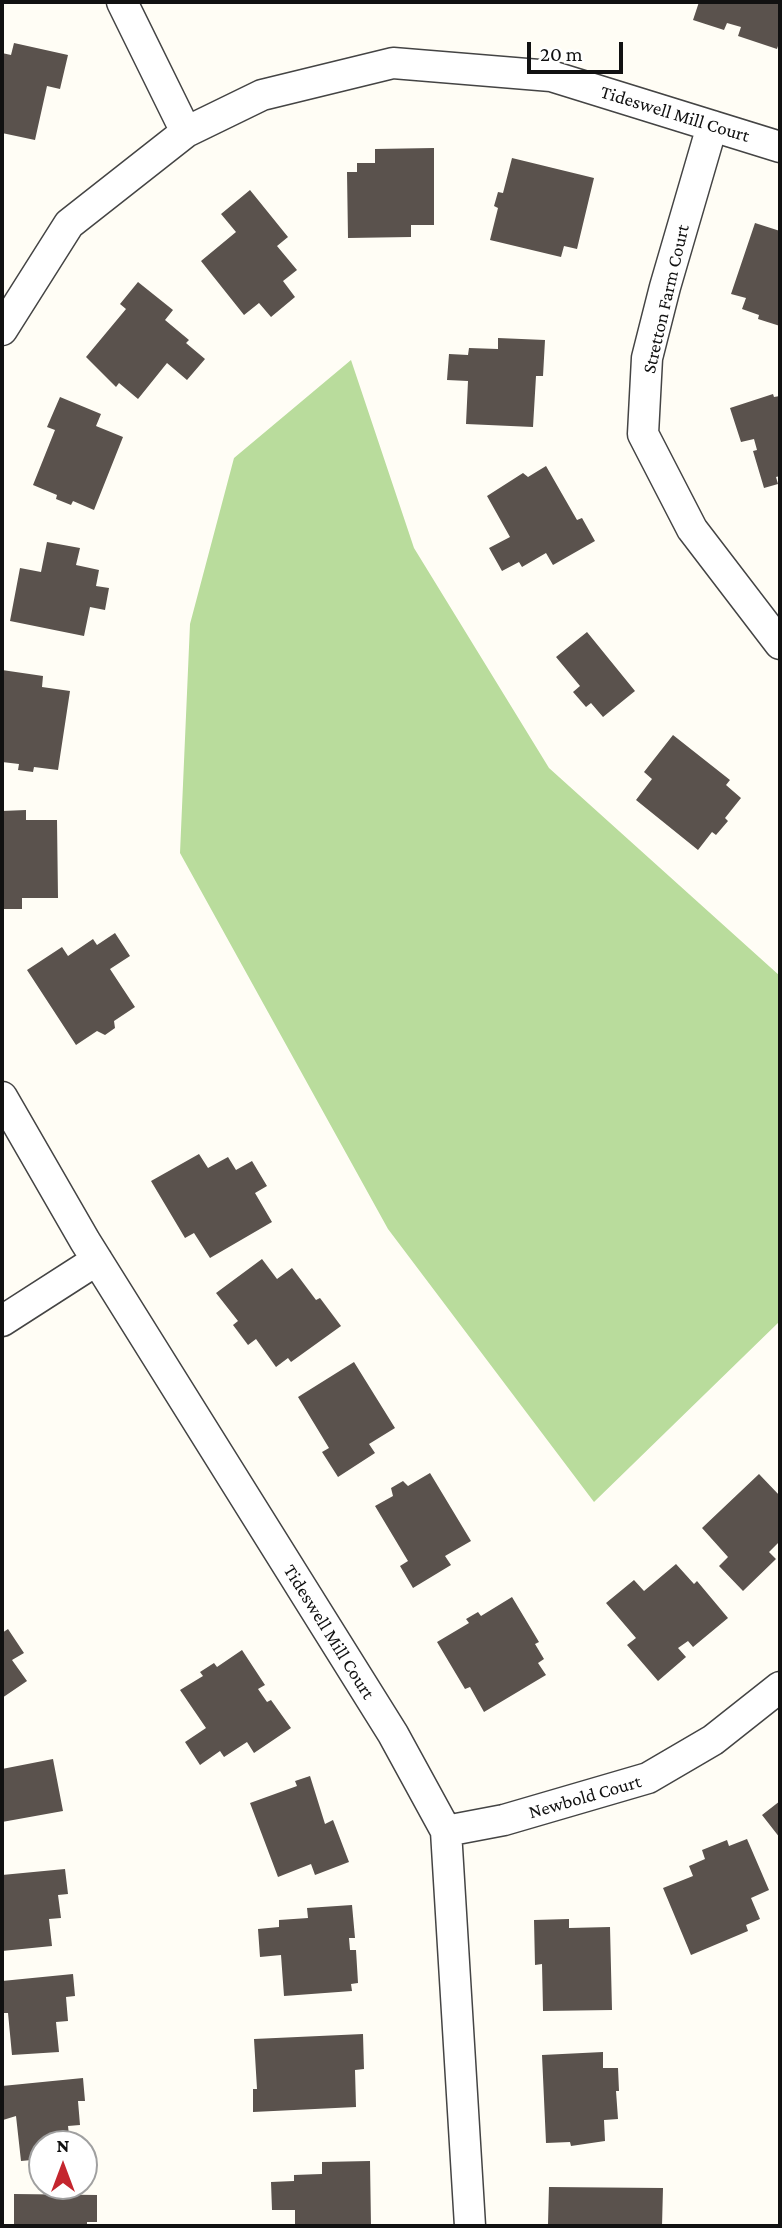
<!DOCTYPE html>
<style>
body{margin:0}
#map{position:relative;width:782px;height:2228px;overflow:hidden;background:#fffdf5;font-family:"Crimson Pro",serif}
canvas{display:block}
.frame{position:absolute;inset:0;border:4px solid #111;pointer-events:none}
.north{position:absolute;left:28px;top:2130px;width:70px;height:70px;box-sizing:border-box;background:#fff;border:2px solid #a0a0a0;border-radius:50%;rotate:0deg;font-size:19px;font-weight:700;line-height:28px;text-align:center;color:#111}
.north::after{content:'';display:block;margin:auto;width:24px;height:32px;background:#c4262e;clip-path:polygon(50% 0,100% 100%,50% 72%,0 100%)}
.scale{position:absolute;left:527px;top:42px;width:96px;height:32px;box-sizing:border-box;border:4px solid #111;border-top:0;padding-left:9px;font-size:21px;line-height:24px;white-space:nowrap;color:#111;-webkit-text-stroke:5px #fff;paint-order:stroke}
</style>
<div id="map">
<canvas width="782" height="2228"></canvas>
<div class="frame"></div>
<div class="north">N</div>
<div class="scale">20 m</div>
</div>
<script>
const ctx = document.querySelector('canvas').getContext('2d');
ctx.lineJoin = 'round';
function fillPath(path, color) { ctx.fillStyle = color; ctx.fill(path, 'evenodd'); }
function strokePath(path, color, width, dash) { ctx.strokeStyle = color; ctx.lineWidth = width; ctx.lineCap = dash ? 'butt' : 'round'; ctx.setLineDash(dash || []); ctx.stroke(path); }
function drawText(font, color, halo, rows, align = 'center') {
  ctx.font = font + ' "Crimson Pro",serif'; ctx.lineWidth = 7; ctx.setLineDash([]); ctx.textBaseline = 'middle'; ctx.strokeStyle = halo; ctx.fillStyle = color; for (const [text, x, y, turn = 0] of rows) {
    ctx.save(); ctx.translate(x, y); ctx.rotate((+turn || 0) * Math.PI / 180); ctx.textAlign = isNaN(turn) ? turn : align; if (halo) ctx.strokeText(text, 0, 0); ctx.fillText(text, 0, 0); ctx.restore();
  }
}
const forest = new Path2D(`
 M351,360L414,548L549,768L780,976V1321L594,1502L388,1229L180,853L190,624L234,458Z`);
const building = new Path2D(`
 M699,2H780V40L777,49L738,36L741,27L727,23L724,30L693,20Z
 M14,43L68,55L60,89L47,86L35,140L2,133V53L11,55Z
 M434,148V225H411V237L348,238L347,172H357V163H375V149Z
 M512,158L594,178L577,249L564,246L561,257L490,240L498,208L494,206L498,192L503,193Z
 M250,190L288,237L277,246L297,270L283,281L295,297L271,317L259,303L244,315L201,261L236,232L221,214Z
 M755,223L780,231V326L758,319L759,315L742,309L746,298L731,294Z
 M138,282L173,310L165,320L189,340L186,343L205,359L187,380L167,363L138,399L119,383L116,387L86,357L126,309L120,304Z
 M498,338L545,340L543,376H536L533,427L466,424L468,381L447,380L449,354L468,355L469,348L498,349Z
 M773,394L774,397L780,396V476L776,477L778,484L764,488L753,451L757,450L754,439L741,442L730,408Z
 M60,397L101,414L96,426L123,437L94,510L73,501L71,505L56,499L57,495L33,485L55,430L47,427Z
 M546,466L577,520L582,518L595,541L553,565L546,553L522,567L519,562L502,571L489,548L510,537L487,496L523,473L528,477Z
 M47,542L80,548L76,565L99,570L96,586L109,588L105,610L90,607L84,636L10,621L20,568L41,572Z
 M587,632L635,691L603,717L591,703L586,707L573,692L580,686L556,657Z
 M2,670L43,676L42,687L70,691L58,770L34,767L33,772L18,770L19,764L2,762Z
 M673,735L730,780L726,785L741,798L725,818L728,821L716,835L712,832L698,850L636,800L652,779L644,772Z
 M26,810V820H57L58,898H22V909H3L2,811Z
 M115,933L130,956L110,969L135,1007L114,1021L115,1028L105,1035L97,1031L76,1045L27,970L62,947L68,956L93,939L97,945Z
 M199,1154L208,1168L228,1157L236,1170L252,1161L267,1186L255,1193L272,1222L210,1258L194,1233L185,1238L151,1181Z
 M262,1259L277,1279L292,1268L316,1300L320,1298L341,1326L291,1362L288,1358L276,1367L256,1339L248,1345L233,1325L238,1321L216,1293Z
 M354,1362L395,1428L369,1444L375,1453L338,1477L322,1452L329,1448L298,1397Z
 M430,1473L471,1541L445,1556L451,1565L413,1588L400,1566L408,1561L375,1506L393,1496L391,1488L403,1481L408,1486Z
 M759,1474L780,1496V1541L769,1552L776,1559L743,1591L719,1566L728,1557L702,1528Z
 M676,1564L694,1584L697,1581L728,1618L693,1647L688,1641L678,1648L686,1657L658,1681L627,1645L636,1638L606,1603L634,1580L644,1591Z
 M512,1597L539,1642L535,1644L544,1659L538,1663L546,1675L484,1712L470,1687L465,1689L437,1642L469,1623L466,1619L478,1612L481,1616Z
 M8,1629L24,1653L12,1660L27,1681L2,1698V1633Z
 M242,1650L265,1685L258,1689L267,1702L271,1700L291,1728L254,1753L247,1742L224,1757L220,1751L200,1765L185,1742L206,1728L180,1690L203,1676L200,1672L214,1663L217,1667Z
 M53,1759L63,1811L2,1822V1769Z
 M310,1776L325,1824L333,1820L349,1862L315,1875L311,1864L278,1877L250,1803L297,1786L295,1781Z
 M780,1801V1838L762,1815Z
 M747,1839L769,1890L751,1898L760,1919L746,1925L748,1931L691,1955L663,1888L693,1876L689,1866L705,1859L702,1850L727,1840L729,1846Z
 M65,1869L68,1894L58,1895L61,1918L49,1919L52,1946L2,1951V1875Z
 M352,1905L355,1938H349L350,1950H356L358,1983L351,1984L352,1991L284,1996L281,1955L260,1957L258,1929L279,1927V1920L308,1918L307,1908Z
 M569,1919V1928L610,1927L612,2010L543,2011L542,1964L535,1965L534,1920Z
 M73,1974L75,1996L66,1997L68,2021L56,2022L59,2052L12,2055L8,2013H2V1981Z
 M363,2034L364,2069L355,2070L356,2107L253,2112V2089H257L254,2039Z
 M603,2052V2068H618L619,2091H616L618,2119L604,2120L605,2141L571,2146L570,2142L546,2143L542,2055Z
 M83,2078L85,2101H78L80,2125L68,2126L70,2144H42V2159L21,2161L16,2116L3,2120L2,2086Z
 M370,2161L371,2226H295V2210H272L271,2182L294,2181V2175L322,2174V2162Z
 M549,2187L663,2188L662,2226H560V2224H548Z
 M14,2194L97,2195V2222H87V2226H14Z`);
const street = new Path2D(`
 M122,2L186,132
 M712,126L665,287L647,358L643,434L692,529L780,644
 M2,330L69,224L186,132L262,95L393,63L551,76L780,147
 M2,1097L85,1241L393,1734L446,1831L470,2226
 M2,1321L97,1260
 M446,1831L504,1820L648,1778L713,1740L780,1687`);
const streetNames = [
 ["Tideswell Mill Court",675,114,17],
 ["Stretton Farm Court",666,299,-77],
 ["Tideswell Mill Court",329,1632,58],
 ["Newbold Court",585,1797,-16]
];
fillPath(forest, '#b9dc9c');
fillPath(building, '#5a524d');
strokePath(street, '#444', 33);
strokePath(street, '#fff', 30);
drawText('19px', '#111', '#fff', streetNames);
</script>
